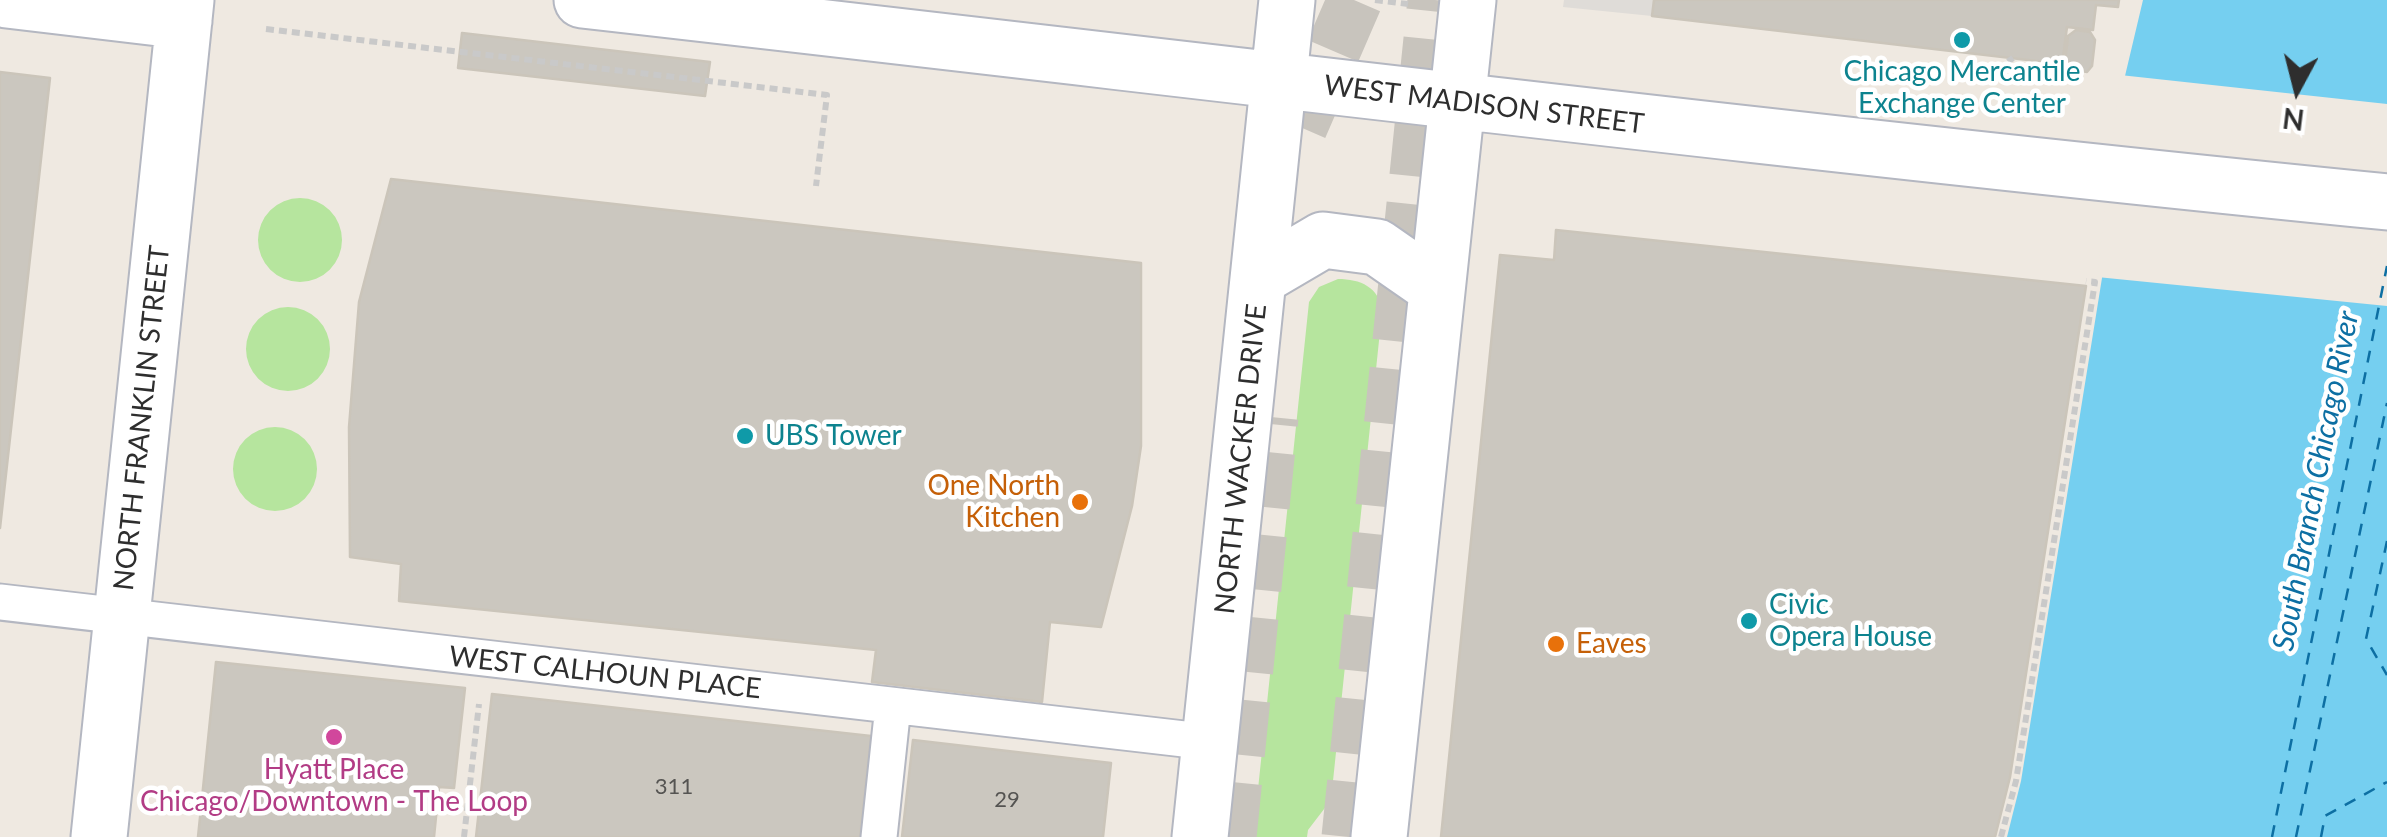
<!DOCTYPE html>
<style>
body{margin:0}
#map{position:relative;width:2387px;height:837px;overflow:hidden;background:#efe9e1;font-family:Lato,sans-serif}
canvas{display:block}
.north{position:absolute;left:2247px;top:40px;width:100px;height:100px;-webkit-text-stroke:8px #fff;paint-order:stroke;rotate:187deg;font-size:28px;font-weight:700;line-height:40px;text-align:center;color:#2e2e2e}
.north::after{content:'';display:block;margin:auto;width:35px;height:45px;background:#2e2e2e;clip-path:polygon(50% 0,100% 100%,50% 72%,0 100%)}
</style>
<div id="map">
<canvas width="2387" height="837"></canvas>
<div class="north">N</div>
</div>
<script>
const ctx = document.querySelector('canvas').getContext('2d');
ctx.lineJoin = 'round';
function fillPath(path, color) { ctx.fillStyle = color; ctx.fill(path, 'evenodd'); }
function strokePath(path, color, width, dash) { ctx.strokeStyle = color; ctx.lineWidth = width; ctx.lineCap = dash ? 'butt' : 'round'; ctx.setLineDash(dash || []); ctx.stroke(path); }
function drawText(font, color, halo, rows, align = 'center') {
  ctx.font = font + ' Lato,sans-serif'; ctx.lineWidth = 9; ctx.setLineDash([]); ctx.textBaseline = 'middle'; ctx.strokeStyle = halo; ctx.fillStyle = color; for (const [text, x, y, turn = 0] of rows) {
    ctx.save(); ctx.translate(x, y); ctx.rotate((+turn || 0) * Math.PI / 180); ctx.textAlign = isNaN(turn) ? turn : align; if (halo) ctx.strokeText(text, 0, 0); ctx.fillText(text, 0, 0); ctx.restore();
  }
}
const green = new Path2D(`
 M258 240a42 42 0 1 1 84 0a42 42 0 1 1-84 0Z
 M1338,279C1360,279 1380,287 1382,312L1331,800L1308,830L1307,837H1253L1309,302L1319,287Z
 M246 349a42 42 0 1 1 84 0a42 42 0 1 1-84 0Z
 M233 469a42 42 0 1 1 84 0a42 42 0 1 1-84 0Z`);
const plaza = new Path2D(`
 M1564,0H1654L1652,16L1563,7Z`);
const water = new Path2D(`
 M2143,0H2387V837H2007L2021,781L2102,278L2125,76Z`);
const pier = new Path2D(`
 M2120,75L2387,104V306L2097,277Z`);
const ferry = new Path2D(`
 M2387,541L2366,639L2387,675
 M2272,837L2387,266
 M2296,837L2387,403
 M2321,837L2325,816L2387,782`);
const building = new Path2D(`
 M1654,0H2119L2118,7L2096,5L2093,30L2067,27L2062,64L1652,16Z
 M2076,30L2090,32L2095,40L2092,66L2087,72L2071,69L2065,62L2068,36Z
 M462,33L710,62L705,96L458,68Z
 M0,72L50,78L0,528Z
 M391,179L1141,263V446L1132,506L1101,627L1050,622L1042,702L872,682L876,650L399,601L401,564L350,557L349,427L359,302Z
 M1556,230L2086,286L2010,777L1995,837H1441L1500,255L1554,260Z
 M216,662L465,688L454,788L439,787L434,837H198Z
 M492,694L871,736L860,837H476Z
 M913,740L1111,763L1103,837H902Z`);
const trunkTunnel = new Path2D(`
 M1300,127L1355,0
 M1229,837L1271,417
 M1349,837L1435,0`);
const path = new Path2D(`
 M1375,0L1408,4
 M266,29L827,95L816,186
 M1987,77L2013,58
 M464,837L479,704
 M2001,837L2016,781L2095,282L2086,281`);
const service = new Path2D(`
 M0,602L1210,742
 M879,837L893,706`);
const secondary = new Path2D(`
 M7,0L184,21
 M582,0C1183,68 1784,142 2387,202
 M1260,277L1323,240L1377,247L1436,288
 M99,837L186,0
 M1200,837L1287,0
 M1379,837L1468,0`);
const markers = [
 [1962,40,10,"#0f9aa8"],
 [745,436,10,"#0f9aa8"],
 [1080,502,10,"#e8710a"],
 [1749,621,10,"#0f9aa8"],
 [1556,644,10,"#e8710a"],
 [334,737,10,"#d1479c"]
];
const numberNames = [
 ["311",674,787],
 ["29",1007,800]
];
const cultureNames = [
 ["Chicago Mercantile",1962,72,"center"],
 ["Exchange Center",1962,104,"center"],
 ["UBS Tower",765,436],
 ["Civic",1769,605],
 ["Opera House",1769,637]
];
const streetNames = [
 ["WEST MADISON STREET",1484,105,7],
 ["NORTH FRANKLIN STREET",142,418,-84],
 ["NORTH WACKER DRIVE",1241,459,-84],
 ["WEST CALHOUN PLACE",605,673,6]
];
const foodNames = [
 ["One North",1060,486],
 ["Kitchen",1060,518],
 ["Eaves",1576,644,"left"]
];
const hotelNames = [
 ["Hyatt Place",334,770],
 ["Chicago/Downtown - The Loop",334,802]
];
const waterNames = [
 ["South Branch Chicago River",2316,481,-79]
];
fillPath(green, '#b6e59e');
fillPath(plaza, '#dfdcd8');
fillPath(water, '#75cff0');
fillPath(pier, '#efe9e1');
strokePath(ferry, '#0d6fa3', 2.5, [12, 10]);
fillPath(building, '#cbc7bf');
strokePath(building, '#cbc5ba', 2.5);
strokePath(trunkTunnel, '#c8c4bd', 55, [55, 28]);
strokePath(service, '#b4b7c1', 39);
strokePath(secondary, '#b4b7c1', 59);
strokePath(path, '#c9c9c9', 6, [8, 5]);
strokePath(service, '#fff', 35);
strokePath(secondary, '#fff', 55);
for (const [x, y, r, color] of markers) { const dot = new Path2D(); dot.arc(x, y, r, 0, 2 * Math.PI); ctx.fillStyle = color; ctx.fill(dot); strokePath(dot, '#fff', 4); }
drawText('22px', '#555452', null, numberNames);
drawText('28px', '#0d838f', '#fff', cultureNames, 'left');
drawText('28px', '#2e2e2e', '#fff', streetNames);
drawText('28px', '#c56008', '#fff', foodNames, 'right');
drawText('28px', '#b23c85', '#fff', hotelNames);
drawText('italic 30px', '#0d6fa3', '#fff', waterNames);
</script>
